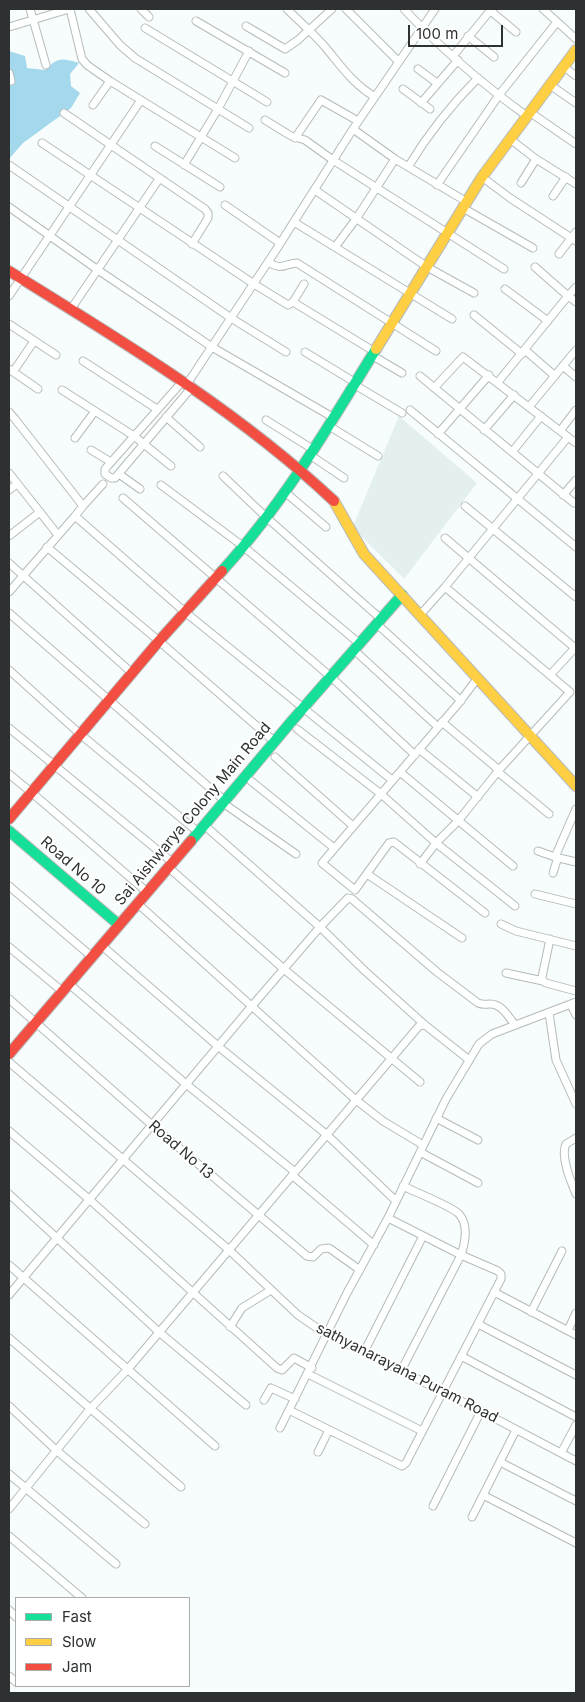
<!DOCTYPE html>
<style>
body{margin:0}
#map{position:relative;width:585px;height:1702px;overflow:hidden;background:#f7fcfc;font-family:Inter,sans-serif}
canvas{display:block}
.frame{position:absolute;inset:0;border:10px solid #2e3131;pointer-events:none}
.legend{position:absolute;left:15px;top:1597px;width:175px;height:90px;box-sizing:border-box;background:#fff;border:1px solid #abadad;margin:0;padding:6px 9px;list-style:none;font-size:15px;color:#2e3131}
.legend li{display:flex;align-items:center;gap:10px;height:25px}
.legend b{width:25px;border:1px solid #abadad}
.scale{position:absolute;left:408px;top:25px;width:95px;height:22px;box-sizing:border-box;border:2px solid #2e3131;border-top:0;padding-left:6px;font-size:15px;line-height:18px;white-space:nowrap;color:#2e3131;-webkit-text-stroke:4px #fff;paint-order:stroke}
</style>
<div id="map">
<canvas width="585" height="1702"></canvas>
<div class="frame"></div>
<ul class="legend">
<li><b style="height:6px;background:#16e098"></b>Fast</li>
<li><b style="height:6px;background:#ffcf43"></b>Slow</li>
<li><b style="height:6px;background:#f24e42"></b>Jam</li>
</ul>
<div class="scale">100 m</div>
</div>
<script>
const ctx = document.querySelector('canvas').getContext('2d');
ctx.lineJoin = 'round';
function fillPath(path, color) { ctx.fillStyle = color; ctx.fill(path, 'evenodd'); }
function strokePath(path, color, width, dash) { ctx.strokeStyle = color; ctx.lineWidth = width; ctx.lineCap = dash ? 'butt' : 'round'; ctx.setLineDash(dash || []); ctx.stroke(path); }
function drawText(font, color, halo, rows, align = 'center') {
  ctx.font = font + ' Inter,sans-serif'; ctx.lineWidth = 4; ctx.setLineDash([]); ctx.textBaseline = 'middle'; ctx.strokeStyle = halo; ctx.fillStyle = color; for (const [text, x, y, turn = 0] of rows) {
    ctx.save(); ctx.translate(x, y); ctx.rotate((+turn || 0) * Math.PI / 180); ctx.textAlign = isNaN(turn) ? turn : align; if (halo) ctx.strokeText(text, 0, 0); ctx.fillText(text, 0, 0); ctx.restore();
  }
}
const built = new Path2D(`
 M399,416L477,483L404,579L356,531L353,526Z`);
const water = new Path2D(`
 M9,51L25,56L27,68L45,70C58,57 62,58 79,63L70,74L71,86L80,93L71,108L23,143L9,159Z`);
const street = new Path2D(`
 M30,9L46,65
 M70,9L82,59L87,65L110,81L235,158
 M89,9L120,45L135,58L249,128
 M141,9L149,17
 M287,9C300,22 314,34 326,48C341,66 353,84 375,97
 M346,9L398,61
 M404,9C441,49 484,85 528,117
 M543,9L576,39
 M196,21L285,73
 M246,26L285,49L298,40L332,9
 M9,27L69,9
 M145,28L267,102
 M468,36L494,57
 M453,56L489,12H492L516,32
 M564,67L576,76
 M418,69L437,83
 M9,73L11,81
 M550,85L576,103
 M403,89L430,109
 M421,103L458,60
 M93,105L110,81
 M64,113L205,209L208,213V218L192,244
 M531,113L576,144
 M265,120L291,136L305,140L333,160L504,269
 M353,129L395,159L467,202
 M295,138L321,100L358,121
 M510,139L536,159L576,184
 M42,143L254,284L288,305L293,302L375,352
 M155,146L220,187
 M9,165L231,318L286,352
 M184,165L218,109L249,51
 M408,167C428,134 451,105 478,78
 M482,177L510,198L576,241
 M521,183L536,159
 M437,185L499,95L557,22
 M315,190L427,267L474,293
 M553,196L566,177
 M225,205L280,243
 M9,207L98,270L212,347L334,418
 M463,208L533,248
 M294,222L452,319
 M335,247L356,219L395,159
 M559,254L576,232
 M268,262C283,271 283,264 297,263L436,351
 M535,267L568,296L576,287
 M505,289L548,321
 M9,296L141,100
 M293,302L304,284
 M71,309L159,179
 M474,315L522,354
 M9,324L56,355
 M525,350L555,376
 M305,352L356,383
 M373,356L402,373
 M83,361L157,409
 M563,366L576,377
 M9,369L38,389
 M13,372L34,341
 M420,376L574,503
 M182,382L105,469V474L111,478H115L192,387
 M498,382L568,296L576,302
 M187,384L276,250L353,129L435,9
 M355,385L402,413
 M62,390L134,436L171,466
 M529,407L576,350
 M410,410L576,547
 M9,412L15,419L83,506L75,516
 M166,417L200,447
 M266,420L314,450
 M329,426L378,456
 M484,430L514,395
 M560,431L576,410
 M438,434L489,375
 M568,437L576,443
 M75,438L95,411
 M91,450L111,462
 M512,452L541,416
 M310,455L344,478
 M9,473L58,535
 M119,474L140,489
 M223,476L266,517L381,619
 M161,485L244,547L360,644
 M9,490L17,484
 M285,492L326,527
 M563,495L576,480
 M123,498L331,677L415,755
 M83,506L103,484
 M465,506L576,597
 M9,536L40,512
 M445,538L575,648L550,675
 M47,547L159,641L275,742
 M9,563L132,673
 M9,592L75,516L185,612L392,780
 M9,613L225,801
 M420,615L445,587L568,437L463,357L434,388
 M377,624L461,701
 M354,650L438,727
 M9,670L80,734L198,832
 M477,679L458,704L322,863L355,890L389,843L394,842L485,913
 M442,722L499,770
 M9,728L172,862
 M297,729L381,794L436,843L515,906
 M419,749L478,797
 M275,757L353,826
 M400,772L513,866
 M498,772L549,814
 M9,774L31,792L147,892
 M251,781L334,848
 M223,803L296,854
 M576,809L555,857L576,862
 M204,825L320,927L365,971L425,1025
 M538,851L555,857
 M420,864L436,843L458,821L499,770L570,692L445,587
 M168,867L285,970L420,1082
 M553,873L558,857
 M367,874L462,938
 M9,886L91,956
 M535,894L576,904
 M137,903L356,1100L383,1121L423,1145
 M501,924L516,931L576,946
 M101,945L219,1047L326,1134L396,1201
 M9,947L62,991
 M506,973L543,981L542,977L550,939
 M543,981L546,983L576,991
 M68,983L186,1084L295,1172
 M9,999L152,1125L307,1256L313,1257L321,1249L329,1248L360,1270
 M571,1005L576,1015
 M549,1013L556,1060L576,1104
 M9,1062L228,1249L298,1315L320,1330L481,1411L576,1461
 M436,1118L478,1140
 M9,1131L90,1200L277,1368L282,1370L294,1358L312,1368
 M576,1138L566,1144C560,1156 571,1182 576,1194
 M420,1152L478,1183
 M292,1175L374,1245
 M9,1194L159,1332L246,1405
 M9,1265L215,1446
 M494,1292L576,1335
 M9,1295L251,1007L320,927L348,898L352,899L437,972L478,1003C483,1005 485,1004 490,1004C502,1004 508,1016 515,1025
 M531,1312L562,1251
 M478,1324L576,1375
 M230,1327L242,1308L271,1290
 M568,1330L576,1313
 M9,1338L181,1487
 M364,1352L423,1236
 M461,1356L576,1417
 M401,1371L461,1255C465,1243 469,1225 459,1214C453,1207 415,1192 403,1186
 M308,1374L422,1431
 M264,1400L271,1388L295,1399
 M9,1406L57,1451L145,1524
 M289,1410L402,1466L406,1463L501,1279V1274L498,1271L461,1255L388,1218
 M280,1428L347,1293L388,1218L446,1099L479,1044L492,1034L576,1002
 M318,1452L329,1430
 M561,1453L576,1425
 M500,1462L576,1501
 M9,1474L116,1564
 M483,1495L576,1543
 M433,1506L481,1411
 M9,1509L90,1409L128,1369L419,1026L425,1025L468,1059
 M472,1517L516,1430
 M9,1536L82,1598
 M9,1610L16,1617
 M9,1676L16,1682`);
const fast = new Path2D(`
 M222,571C283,504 329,426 376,349
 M9,831L118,924
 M191,841L291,722L402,595`);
const slow = new Path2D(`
 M376,349L482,177L576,50
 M334,501L364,554L576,786`);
const jam = new Path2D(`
 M9,271C122,341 237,410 334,501
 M9,819L159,641L222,571
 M9,1054L191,841`);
const streetNames = [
 ["Sai Aishwarya Colony Main Road",193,814,-50],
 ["Road No 10",73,866,41],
 ["Road No 13",181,1150,41],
 ["sathyanarayana Puram Road",407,1373,27]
];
fillPath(built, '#e4f0ef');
fillPath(water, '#a4d8ec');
strokePath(street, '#b7baba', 9);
strokePath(fast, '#b7baba', 12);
strokePath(slow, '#b7baba', 12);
strokePath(jam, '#b7baba', 12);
strokePath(street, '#feffff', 7);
strokePath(fast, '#16e098', 10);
strokePath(slow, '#ffcf43', 10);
strokePath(jam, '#f24e42', 10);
drawText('15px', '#2e3131', '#fff', streetNames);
</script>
